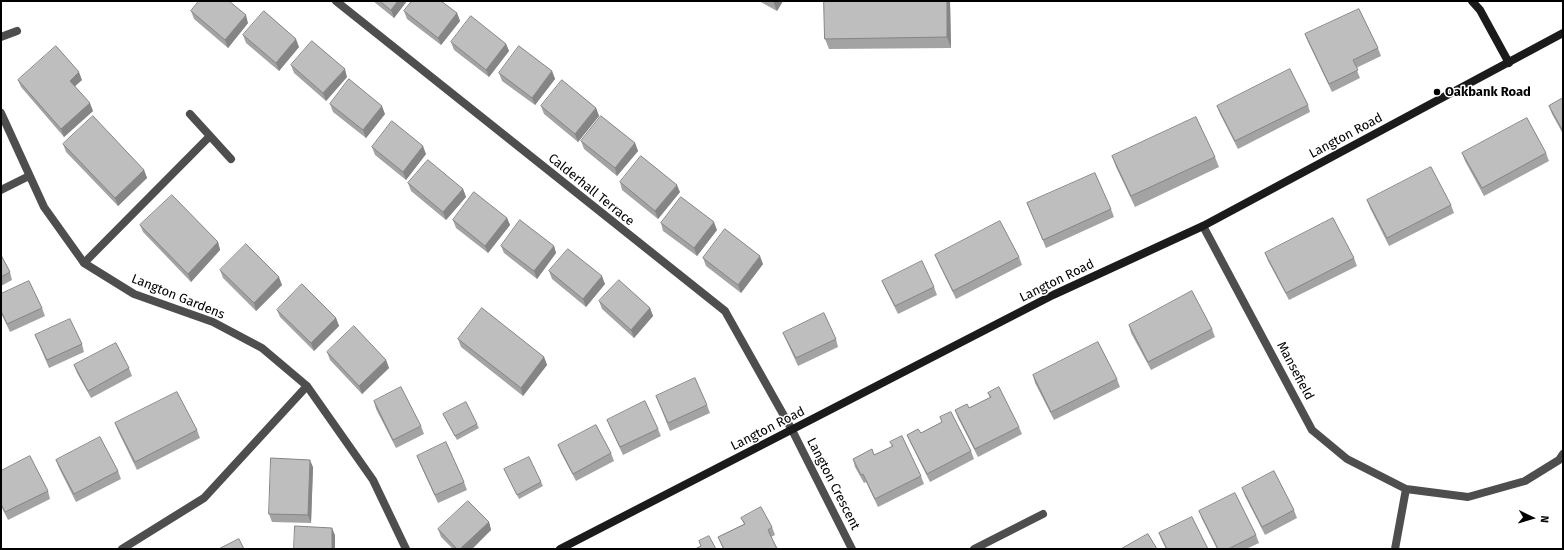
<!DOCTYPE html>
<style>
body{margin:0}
#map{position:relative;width:1564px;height:550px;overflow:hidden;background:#fff;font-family:"Fira Sans",sans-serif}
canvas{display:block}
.frame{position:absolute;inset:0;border:2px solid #000;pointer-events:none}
.north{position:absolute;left:1512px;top:498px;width:40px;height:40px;-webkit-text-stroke:3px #fff;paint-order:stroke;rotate:95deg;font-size:11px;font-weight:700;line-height:16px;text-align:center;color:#000}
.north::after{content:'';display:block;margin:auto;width:14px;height:18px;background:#000;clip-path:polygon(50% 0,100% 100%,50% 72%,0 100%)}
</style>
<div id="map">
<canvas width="1564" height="550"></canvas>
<div class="frame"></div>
<div class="north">N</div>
</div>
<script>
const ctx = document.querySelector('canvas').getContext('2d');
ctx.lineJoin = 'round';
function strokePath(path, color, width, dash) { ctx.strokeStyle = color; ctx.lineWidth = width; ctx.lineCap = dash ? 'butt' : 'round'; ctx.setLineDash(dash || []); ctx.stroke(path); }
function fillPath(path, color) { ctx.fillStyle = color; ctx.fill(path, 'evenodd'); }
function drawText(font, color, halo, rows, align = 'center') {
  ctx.font = font + ' "Fira Sans",sans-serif'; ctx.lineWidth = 3; ctx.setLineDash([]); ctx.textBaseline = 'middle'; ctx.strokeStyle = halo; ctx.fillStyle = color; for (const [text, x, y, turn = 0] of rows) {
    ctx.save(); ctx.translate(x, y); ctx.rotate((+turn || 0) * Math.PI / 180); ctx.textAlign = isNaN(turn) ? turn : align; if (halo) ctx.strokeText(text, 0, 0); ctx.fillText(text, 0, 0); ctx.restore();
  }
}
const lane = new Path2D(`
 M190,114L231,159
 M84,263L210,136`);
const street = new Path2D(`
 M336,1L725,311L792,430L852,549
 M1,37L17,31
 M1,113L44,207L84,263L134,294L213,322L262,348L307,386L373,480L406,549
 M1,190L29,176
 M1203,226L1312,430L1347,459L1406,489L1468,497L1525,481L1559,460L1563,454
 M122,549L204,498L307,386
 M974,549L1043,514
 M1395,549L1406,489`);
const secondary = new Path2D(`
 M1472,1L1480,10L1509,63
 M560,549L1053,295L1203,226L1563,33`);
const wall = new Path2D(`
 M373,1H407L394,18Z
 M759,1H783L777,11Z
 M824,1H950L951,48L829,49L825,39Z
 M191,11L248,23L228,48L194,19Z
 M404,11L457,13L460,21L441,45L407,19Z
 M1305,34L1378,48L1381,56L1356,68L1360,78L1332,92L1308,42Z
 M243,35L299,47L279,71L246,43Z
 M451,42L506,44L509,51L489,77L454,50Z
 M291,65L347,77L326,101L294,73Z
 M552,71L555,79L535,105L502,81L499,73Z
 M18,80H82L75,86L93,111L64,137L21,87Z
 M1563,98V134L1552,114L1549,106Z
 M330,104L385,114L366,138L333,112Z
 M1308,105L1310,112L1238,149L1220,114L1217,106Z
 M541,106L596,108L599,116L578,142L544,114Z
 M581,141L635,143L638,151L617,176L584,149Z
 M63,144L144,170L147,178L118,206L66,152Z
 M372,147L426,154L406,180L375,155Z
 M1462,153H1546L1549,161L1484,196L1465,161Z
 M1112,156L1215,157L1219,167L1135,207L1116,167Z
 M620,182L680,192L658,219L622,190Z
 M408,183L463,189L466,197L446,220L411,191Z
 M1367,200L1451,205L1454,213L1389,246L1370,208Z
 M1027,203L1111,209L1114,217L1046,248Z
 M507,218L510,225L488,253L456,228L453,220Z
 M661,223L717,230L697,256L663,231Z
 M140,225L218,242L220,250L191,282L143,232Z
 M501,246H554L556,253L537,279L504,253Z
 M1265,253L1354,258L1357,266L1289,300L1268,261Z
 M1,255L10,272L12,280L1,286Z
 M935,255L1019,257L1022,265L956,299L938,262Z
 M703,258L763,264L741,293L706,266Z
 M220,270L282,285L256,311L223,278Z
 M549,271L605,284L586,307L552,279Z
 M882,281L934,287L937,295L898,314L885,288Z
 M1,294L42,308L45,316L10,332L1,313Z
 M599,301L650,308L653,316L634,338L602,309Z
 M277,310L336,318L339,326L314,351L280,317Z
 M1129,325L1212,329L1215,337L1151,370L1131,333Z
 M783,333L836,339L838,347L798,366L786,340Z
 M35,335L82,344L84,352L49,368Z
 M458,339L544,357L547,365L523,396L461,347Z
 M327,352L386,360L389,368L362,394L330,360Z
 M74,365L129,368L132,376L91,398L77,373Z
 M1033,375L1117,379L1120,387L1054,420L1035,383Z
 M988,393L1019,427L1022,434L978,457L958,418L955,410L969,408L990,398Z
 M656,396L707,405L710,413L670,431Z
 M374,401L421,426L424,434L396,448L376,409Z
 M443,414L477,424L479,428L457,440L445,418Z
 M940,417L971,451L974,459L930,482L910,442L907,435L921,433L942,422Z
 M607,420L658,429L661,436L623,455L610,427Z
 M115,423L197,430L200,438L137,470L118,431Z
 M890,442L921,476L924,484L878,507L866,482L864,483L855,467L853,459L874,455L892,447Z
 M558,445L611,453L614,461L576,481L561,453Z
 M417,456L464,482L467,490L438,503L420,464Z
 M56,460L118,471L121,479L76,502L59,468Z
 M313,467L311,523L272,522L269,514Z
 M504,469L541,482L543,486L519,499Z
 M1,471L48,491L50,499L8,520L1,506Z
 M1242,488L1294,510L1297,518L1265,535L1245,496Z
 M1199,511L1256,535L1259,543L1246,549H1217L1202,519Z
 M741,518L772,527L775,535L771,537L778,549H723L718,537L744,524Z
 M489,522L491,530L472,549H453L441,537L438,529Z
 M1159,533L1208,549H1166L1162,541Z`);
const shadedWall = new Path2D(`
 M398,1H407L394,18L391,10Z
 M773,1H783L777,11Z
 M947,1H950L951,48L947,37Z
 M457,13L460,21L441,45L438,38Z
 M246,15L248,23L228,48L225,40Z
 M296,39L299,47L279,71L276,63Z
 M506,44L509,51L489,77L486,70Z
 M345,69L347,77L326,101L323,93Z
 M552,71L555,79L535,105L532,98Z
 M79,72L82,80L73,88L70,81Z
 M90,103L93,111L64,137L61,129Z
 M382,106L385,114L366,138L363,130Z
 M596,108L599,116L578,142L575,134Z
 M635,143L638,151L617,176L615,168Z
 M423,146L426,154L406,180L403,172Z
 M144,170L147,178L118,206L115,198Z
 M677,185L680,192L658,219L655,211Z
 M463,189L466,197L446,220L443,212Z
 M507,218L510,225L488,253L485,246Z
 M714,222L717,230L697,256L694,248Z
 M218,242L220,250L191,282L188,274Z
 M554,246L556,253L537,279L534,271Z
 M760,256L763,264L741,293L738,285Z
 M602,276L605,284L586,307L583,299Z
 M279,277L282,285L256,311L254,303Z
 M650,308L653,316L634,338L631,330Z
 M336,318L339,326L314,351L311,343Z
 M544,357L547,365L523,396L521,388Z
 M386,360L389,368L362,394L359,386Z
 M310,460L313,467L311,523L308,515Z
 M489,522L491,530L472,549H460Z
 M332,528L335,535V549H332Z`);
const building = new Path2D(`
 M199,1H229L246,15L225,40L191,11Z
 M380,1H398L391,10Z
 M412,1H441L457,13L438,38L404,11Z
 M824,1H947V37L825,39Z
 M1359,9L1378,48L1353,60L1358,70L1329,84L1305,34Z
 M264,11L296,39L276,63L243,35Z
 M471,16L506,44L486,70L451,42Z
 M312,41L345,69L323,93L291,65Z
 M56,46L79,72L70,81L90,103L61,129L18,80Z
 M519,46L552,71L532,98L499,73Z
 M1290,69L1308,105L1235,141L1217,106Z
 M349,79L382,106L363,130L330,104Z
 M562,80L596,108L575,134L541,106Z
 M1563,98V131L1549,106Z
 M93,116L144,170L115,198L63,144Z
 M601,116L635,143L615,168L581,141Z
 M1196,117L1215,157L1131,196L1112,156Z
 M1527,118L1546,153L1482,188L1462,153Z
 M392,121L423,146L403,172L372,147Z
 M641,156L677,185L655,211L620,182Z
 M428,160L463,189L443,212L408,183Z
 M1431,167L1451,205L1387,238L1367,200Z
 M1095,173L1111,209L1043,240L1027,203Z
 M474,192L507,218L485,246L453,220Z
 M172,195L218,242L188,274L140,225Z
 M681,197L714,222L694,248L661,223Z
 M1333,218L1354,258L1286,293L1265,253Z
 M520,220L554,246L534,271L501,246Z
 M1000,221L1019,257L953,291L935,255Z
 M725,229L760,256L738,285L703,258Z
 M246,244L279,277L254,303L220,270Z
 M568,249L602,276L583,299L549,271Z
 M1,255L10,272L1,277Z
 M922,261L934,287L895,306L882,281Z
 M619,280L650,308L631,330L599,301Z
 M29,281L42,308L7,324L1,311V294Z
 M302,284L336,318L311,343L277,310Z
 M1192,291L1212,329L1148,362L1129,325Z
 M482,308L544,357L521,388L458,339Z
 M824,313L836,339L796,358L783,333Z
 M70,319L82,344L47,360L35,335Z
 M354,326L386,360L359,386L327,352Z
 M1098,342L1117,379L1051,412L1033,375Z
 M116,343L129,368L88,391L74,365Z
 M695,378L707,405L668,423L656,396Z
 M401,387L421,426L393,440L374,401Z
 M999,387L1019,427L975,449L955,410L967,404L969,408L991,397L988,393Z
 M177,392L197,430L135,462L115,423Z
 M645,401L658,429L620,447L607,420Z
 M466,402L477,424L455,436L443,414Z
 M951,412L971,451L927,474L907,435L918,429L921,433L942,422L940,417Z
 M596,425L611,453L573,474L558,445Z
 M902,436L921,476L875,499L863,474L861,475L853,459L872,449L874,455L893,446L890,442Z
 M100,437L118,471L74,494L56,460Z
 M446,442L464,482L435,495L417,456Z
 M30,456L48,491L5,512L1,504V471Z
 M529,457L541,482L517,495L504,469Z
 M271,458L310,460L308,515L269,514Z
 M1274,471L1294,510L1262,527L1242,488Z
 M1235,493L1256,535L1228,549H1218L1199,511Z
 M468,501L489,522L460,549H457L438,529Z
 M761,507L772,527L768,530L777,549H724L718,537L745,524L741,518Z
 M1192,517L1208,549H1167L1159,533Z
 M295,526L332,528V549H294Z
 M1148,534L1157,549H1121Z
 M709,536L716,549H695L701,546L699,541Z
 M239,539L244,549H219Z`);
const markers = [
 [1437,92,4,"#000"]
];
const poiNames = [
 ["Oakbank Road",1445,92]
];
const streetNames = [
 ["Langton Road",1346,136,-28],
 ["Calderhall Terrace",591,190,39],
 ["Langton Road",1057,281,-26],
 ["Langton Gardens",178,297,22],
 ["Mansefield",1295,371,62],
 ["Langton Road",768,429,-27],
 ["Langton Crescent",833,484,63]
];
strokePath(lane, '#4e4e4e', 8);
strokePath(street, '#4e4e4e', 8);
strokePath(secondary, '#1b1b1b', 8);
fillPath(wall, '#a3a3a3');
fillPath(shadedWall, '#858585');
fillPath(building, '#bebebe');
strokePath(building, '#858585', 1);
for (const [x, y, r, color] of markers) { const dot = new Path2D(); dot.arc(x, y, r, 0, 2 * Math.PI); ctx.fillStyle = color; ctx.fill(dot); strokePath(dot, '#fff', 1.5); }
drawText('bold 13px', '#000', '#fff', poiNames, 'left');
drawText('13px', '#000', '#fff', streetNames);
</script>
